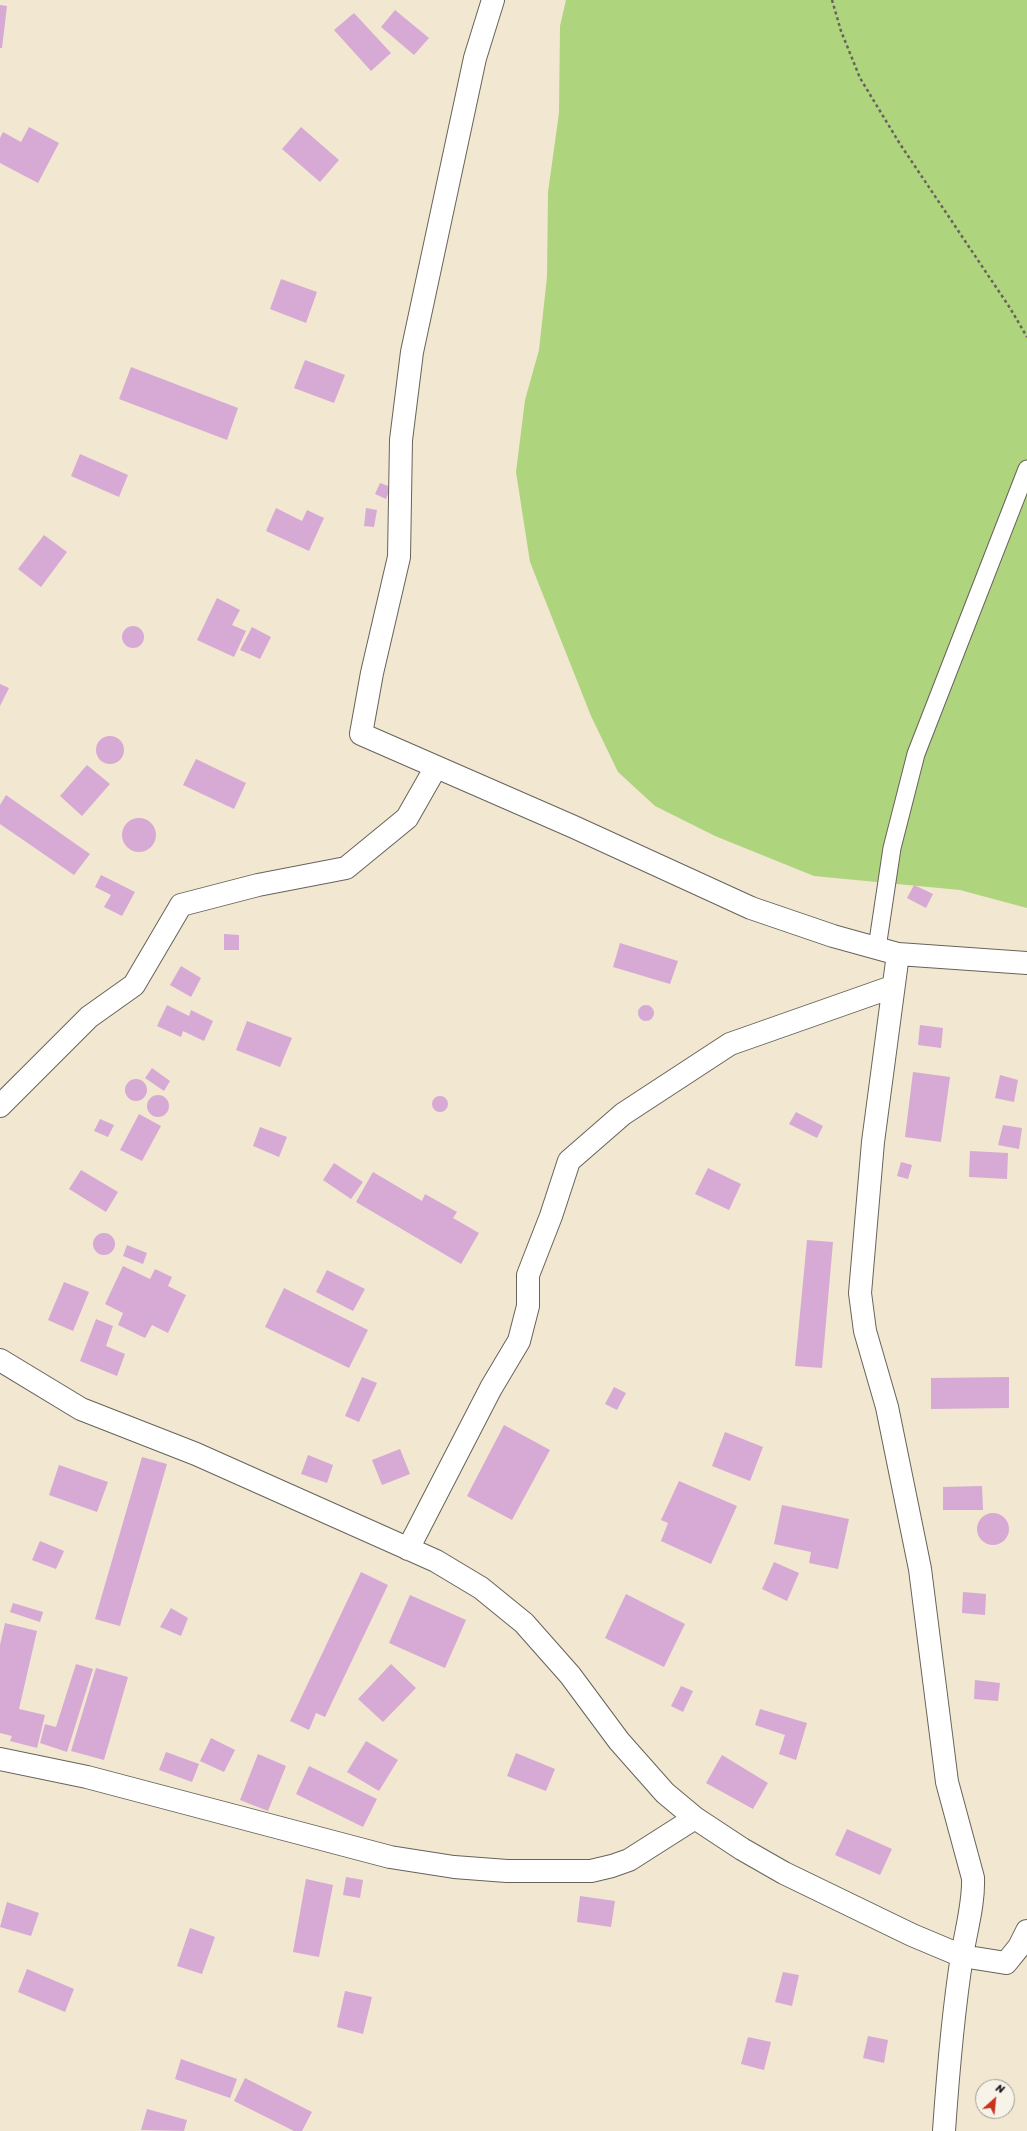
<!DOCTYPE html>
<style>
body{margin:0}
#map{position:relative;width:1027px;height:2131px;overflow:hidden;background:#f2e7d0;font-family:Sriracha,sans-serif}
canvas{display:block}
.north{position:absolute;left:975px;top:2079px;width:40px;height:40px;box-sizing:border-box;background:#f7f3e8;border:1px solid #9f9d96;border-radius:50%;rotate:27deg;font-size:11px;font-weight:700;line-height:16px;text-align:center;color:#1c1c1c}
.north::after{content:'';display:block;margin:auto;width:14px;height:18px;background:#c8321e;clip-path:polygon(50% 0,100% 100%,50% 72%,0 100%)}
</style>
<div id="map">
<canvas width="1027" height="2131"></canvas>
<div class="north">N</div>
</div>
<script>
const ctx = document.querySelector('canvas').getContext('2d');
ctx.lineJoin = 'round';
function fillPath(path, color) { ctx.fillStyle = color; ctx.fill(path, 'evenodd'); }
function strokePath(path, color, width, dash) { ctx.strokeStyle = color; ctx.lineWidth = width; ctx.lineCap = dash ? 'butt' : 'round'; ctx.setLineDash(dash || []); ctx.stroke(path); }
const green = new Path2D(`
 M566,0H1027V908L960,890L814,876L715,836L655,806L618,772L591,716L530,562L516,472L525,400L539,350L547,277L548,192L559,113L560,26Z`);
const building = new Path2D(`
 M0,5L7,6L2,48H0Z
 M395,10L429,38L414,55L381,27Z
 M354,13L391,53L371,71L334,30Z
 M29,127L59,143L38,183L0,163V138L3,132L21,142Z
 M301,127L339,160L320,182L282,149Z
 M281,279L317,292L306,323L270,309Z
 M305,360L345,375L334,403L294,388Z
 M131,367L238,408L227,440L119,399Z
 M80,454L128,475L119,497L71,476Z
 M380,483L391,487L386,499L375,494Z
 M276,508L302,521L307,510L324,518L309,551L266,531Z
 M366,508L377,510L374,527L364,526Z
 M44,535L67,552L41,587L18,569Z
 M217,598L240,610L232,625L246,631L234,657L197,640Z
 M122 637a11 11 0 1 1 22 0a11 11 0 1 1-22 0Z
 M252,627L271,637L260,659L240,650Z
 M0,684L9,688L0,706Z
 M96 750a14 14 0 1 1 28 0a14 14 0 1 1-28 0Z
 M196,759L246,783L234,809L183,785Z
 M87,765L110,784L82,816L60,796Z
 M6,795L90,854L74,875L0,824V805Z
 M122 835a17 17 0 1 1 34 0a17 17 0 1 1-34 0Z
 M101,875L135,892L122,916L104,907L111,895L95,887Z
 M914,885L933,894L926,908L907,898Z
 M224,934L239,935V950H224Z
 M620,943L678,961L670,984L613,967Z
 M181,966L201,978L191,997L170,985Z
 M638 1013a8 8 0 1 1 16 0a8 8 0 1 1-16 0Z
 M167,1005L189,1016L191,1010L213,1021L204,1041L183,1031L181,1037L157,1026Z
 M247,1021L292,1038L280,1067L236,1050Z
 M920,1025L943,1028L941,1048L918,1045Z
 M152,1068L170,1081L164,1091L145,1078Z
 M913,1072L950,1077L941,1142L905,1137Z
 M1000,1075L1018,1080L1014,1102L995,1098Z
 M125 1090a11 11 0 1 1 22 0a11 11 0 1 1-22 0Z
 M147 1106a11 11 0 1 1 22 0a11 11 0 1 1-22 0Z
 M432 1104a8 8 0 1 1 16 0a8 8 0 1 1-16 0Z
 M796,1112L823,1126L817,1138L789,1124Z
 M139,1114L161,1126L142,1161L120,1150Z
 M100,1119L114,1125L108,1137L94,1131Z
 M1003,1125L1022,1128L1019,1149L998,1145Z
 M260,1127L287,1137L279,1157L253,1146Z
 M970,1151L1008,1153L1007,1179L969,1177Z
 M901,1162L912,1165L908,1179L897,1176Z
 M334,1163L363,1182L351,1199L323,1180Z
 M708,1168L741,1184L729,1210L695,1194Z
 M81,1170L118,1192L106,1212L69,1189Z
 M373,1172L422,1201L425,1194L457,1212L453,1218L479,1233L461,1264L356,1202Z
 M93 1244a11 11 0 1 1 22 0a11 11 0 1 1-22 0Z
 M807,1240L833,1242L822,1368L795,1366Z
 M127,1245L147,1253L143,1264L123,1256Z
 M123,1266L150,1279L155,1269L172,1277L168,1286L186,1295L168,1333L152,1325L145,1338L118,1325L123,1313L105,1304Z
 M327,1270L365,1289L353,1311L316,1292Z
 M64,1282L89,1292L73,1331L48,1320Z
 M284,1288L368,1330L349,1368L265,1327Z
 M96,1319L113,1326L106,1346L125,1354L117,1376L80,1361Z
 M362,1377L377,1383L359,1422L345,1416Z
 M1009,1377V1408L931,1409V1378Z
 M614,1387L626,1393L617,1410L605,1404Z
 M504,1425L550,1450L512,1520L467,1496Z
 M725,1432L763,1447L750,1481L712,1466Z
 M400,1449L410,1474L382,1485L372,1460Z
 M308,1455L333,1465L327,1483L301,1474Z
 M142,1457L167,1464L120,1626L95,1619Z
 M59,1465L108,1482L97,1512L49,1495Z
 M679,1481L737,1506L711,1564L661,1541L668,1523L661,1520Z
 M982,1486L983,1510H943V1487Z
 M782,1505L849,1519L838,1569L809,1563L811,1552L774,1544Z
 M977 1529a16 16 0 1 1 32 0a16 16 0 1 1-32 0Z
 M40,1541L64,1551L56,1569L32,1560Z
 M774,1562L799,1573L787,1601L762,1589Z
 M361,1572L388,1585L325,1717L316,1713L309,1730L290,1721Z
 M963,1592L986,1594L985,1615L962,1613Z
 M626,1594L685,1624L664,1667L605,1638Z
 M410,1595L466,1620L445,1668L389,1643Z
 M13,1603L43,1612L40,1622L10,1612Z
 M171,1608L188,1618L181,1636L160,1627Z
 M5,1623L37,1631L19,1709L45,1715L37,1748L10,1741L12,1736L0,1733V1645Z
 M76,1664L93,1669L67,1752L40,1743L45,1724L56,1727Z
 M391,1664L416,1688L383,1722L358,1699Z
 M96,1668L128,1677L104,1760L71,1751Z
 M975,1680L1000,1683L998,1701L974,1699Z
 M681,1686L693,1691L683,1712L671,1706Z
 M760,1709L807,1723L796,1760L779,1754L785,1735L755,1725Z
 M211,1738L235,1750L224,1772L200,1761Z
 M366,1741L398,1760L379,1791L347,1772Z
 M166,1752L199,1764L192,1782L159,1770Z
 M516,1753L555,1769L546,1791L507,1776Z
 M258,1754L286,1766L268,1811L240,1800Z
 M722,1755L768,1783L753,1809L706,1783Z
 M309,1766L377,1799L363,1827L296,1794Z
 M847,1829L892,1849L880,1875L835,1855Z
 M346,1877L363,1880L360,1898L343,1895Z
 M306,1879L333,1885L319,1957L293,1952Z
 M580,1896L615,1901L611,1927L577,1922Z
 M7,1902L39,1913L31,1936L0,1927Z
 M190,1928L215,1937L202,1974L177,1966Z
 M27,1969L74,1989L65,2012L18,1992Z
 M783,1972L799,1975L792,2006L775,2002Z
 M345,1991L372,1997L363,2034L337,2027Z
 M868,2036L888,2040L884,2063L863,2058Z
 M748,2037L771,2042L764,2070L741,2064Z
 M181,2059L237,2079L230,2098L175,2079Z
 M245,2078L312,2112L302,2131H294L234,2101Z
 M147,2109L187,2120L184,2131L141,2130Z`);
const path = new Path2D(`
 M832,0L841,31L860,78L900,144L1010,308L1027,337`);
const service = new Path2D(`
 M877,948L892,848L916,754L1027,469`);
const minor = new Path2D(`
 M493,0L475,58L412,352L401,440L399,557L372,673L361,734L574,827L751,908L833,936L898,954L1027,963
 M898,954L873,1142L860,1293L865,1331L887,1407L920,1569L947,1782L973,1878C974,1904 966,1930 962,1956C953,2013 948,2073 944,2131
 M0,1106L89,1017L134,985L181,905L258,885L346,868L407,818L436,767
 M0,1360L81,1409L196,1454L436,1561L481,1588L524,1623L570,1675L619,1741L665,1793L695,1818L742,1849L784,1873L912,1935L962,1956L1006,1963L1019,1947L1027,1931
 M408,1549L491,1388L519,1341L528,1306V1275L551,1216L569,1161L623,1114L730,1044L892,987
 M0,1759L87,1777L390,1857L454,1867L507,1871H591L612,1866L629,1860L695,1818`);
fillPath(green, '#afd47e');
fillPath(building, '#d6aad5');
strokePath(service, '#67635b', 19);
strokePath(minor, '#67635b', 24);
strokePath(path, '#67635b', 2.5, [3, 3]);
strokePath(service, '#fff', 17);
strokePath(minor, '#fff', 22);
</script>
